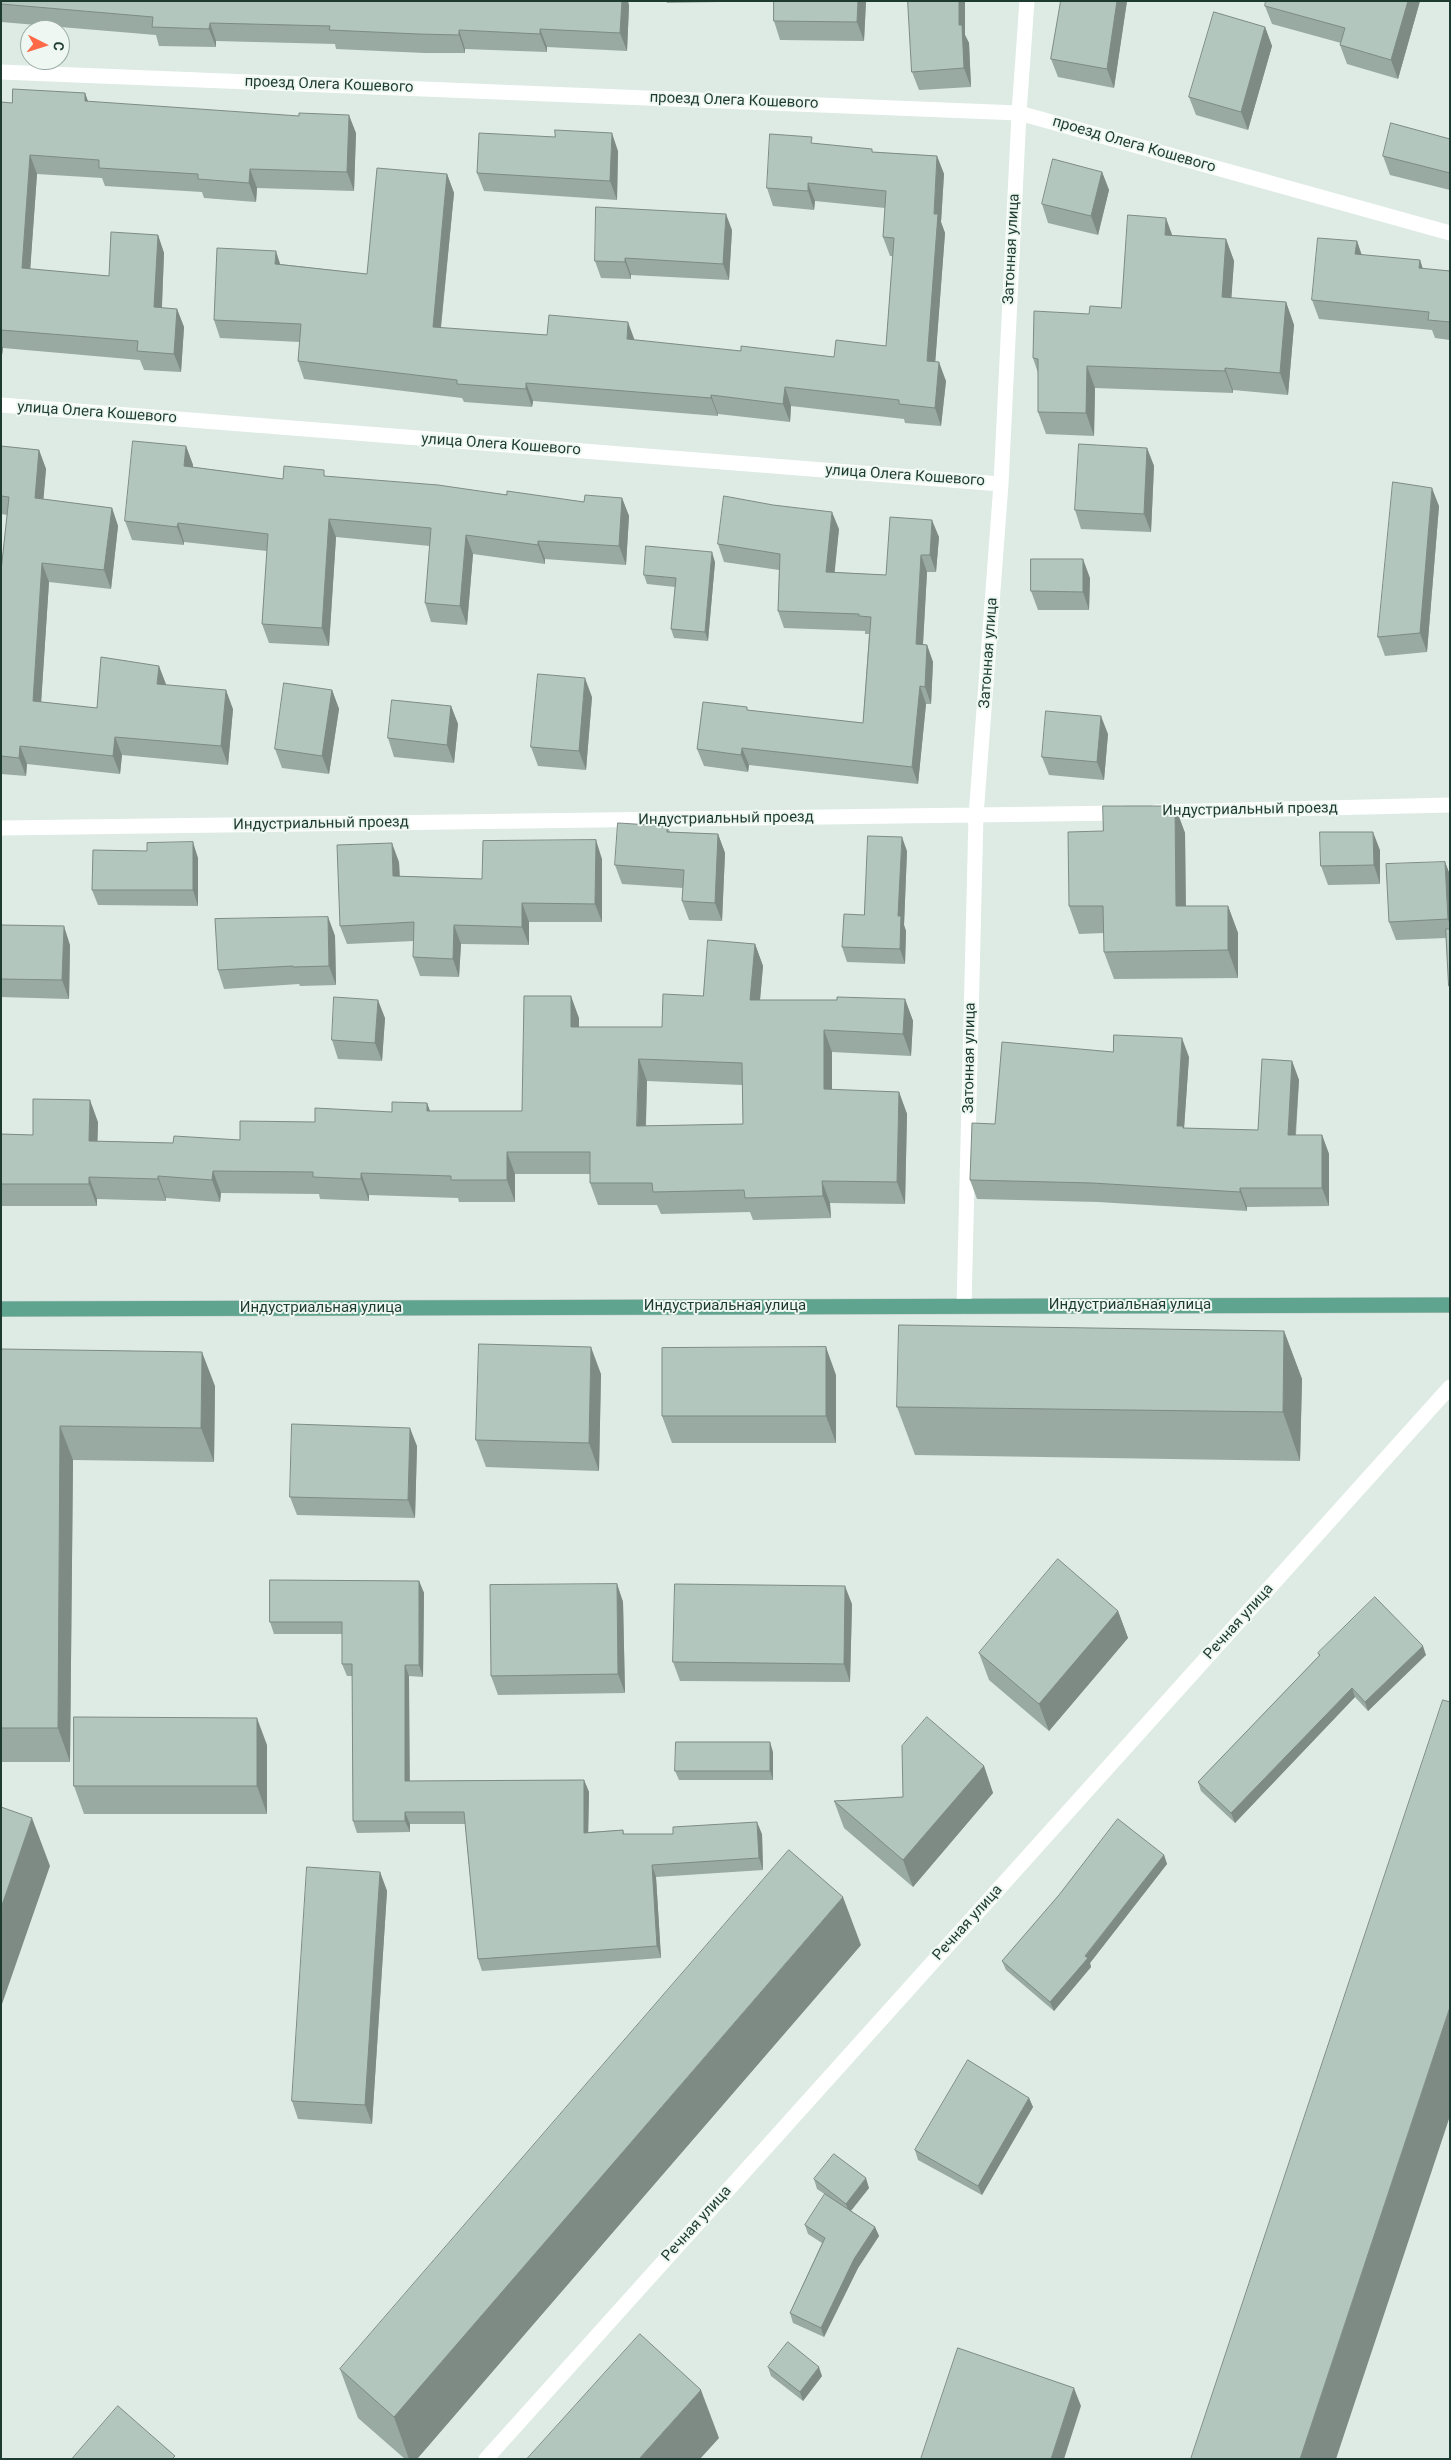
<!DOCTYPE html>
<meta charset="utf-8">
<style>
body{margin:0}
#map{position:relative;width:1451px;height:2460px;overflow:hidden;background:#ddebe4;font-family:Roboto,sans-serif}
canvas{display:block}
.frame{position:absolute;inset:0;border:2px solid #1e3b32;pointer-events:none}
.north{position:absolute;left:20px;top:20px;width:50px;height:50px;box-sizing:border-box;background:#eef7f2;border:1px solid #9baca5;border-radius:50%;rotate:95deg;font-size:14px;font-weight:700;line-height:20px;text-align:center;color:#1e3b32}
.north::after{content:'';display:block;margin:auto;width:18px;height:22px;background:#fe6a48;clip-path:polygon(50% 0,100% 100%,50% 72%,0 100%)}
</style>
<div id="map">
<canvas width="1451" height="2460"></canvas>
<div class="frame"></div>
<div class="north">С</div>
</div>
<script>
const ctx = document.querySelector('canvas').getContext('2d');
ctx.lineJoin = 'round';
function strokePath(path, color, width, dash) { ctx.strokeStyle = color; ctx.lineWidth = width; ctx.lineCap = dash ? 'butt' : 'round'; ctx.setLineDash(dash || []); ctx.stroke(path); }
function fillPath(path, color) { ctx.fillStyle = color; ctx.fill(path, 'evenodd'); }
function drawText(font, color, halo, rows, align = 'center') {
  ctx.font = font + ' Roboto,sans-serif'; ctx.lineWidth = 4; ctx.setLineDash([]); ctx.textBaseline = 'middle'; ctx.strokeStyle = halo; ctx.fillStyle = color; for (const [text, x, y, turn = 0] of rows) {
    ctx.save(); ctx.translate(x, y); ctx.rotate((+turn || 0) * Math.PI / 180); ctx.textAlign = isNaN(turn) ? turn : align; if (halo) ctx.strokeText(text, 0, 0); ctx.fillText(text, 0, 0); ctx.restore();
  }
}
const minor = new Path2D(`
 M1,72L1019,113L1450,233
 M1,405L1001,484
 M1156,812L1450,805
 M1,828L1123,813
 M964,1306L976,816L1001,484L1019,113L1027,1
 M486,2459L1450,1387`);
const major = new Path2D(`
 M1,1309L1450,1305`);
const wall = new Path2D(`
 M1,1H628L629,6L627,51L547,47V52L465,49V53H425L336,49L335,44L216,41V47L159,46L156,35L1,22Z
 M666,1H866L864,41L780,40L774,21V1L667,3Z
 M908,1H965V35L969,43L971,87L919,90L912,72Z
 M1061,1H1127L1114,88L1058,77L1051,59Z
 M1420,1L1398,79L1347,64L1340,45L1341,43L1272,24L1265,6Z
 M1265,27L1272,46L1248,130L1196,115L1189,97Z
 M85,93L88,102L356,133L354,191L257,188L256,202L204,198L202,192L105,186L102,178L37,174L30,269L109,276L158,235L164,253L162,308L177,309L184,327L181,372L144,370L140,360L3,348L2,355H1V102L12,103Z
 M1450,139V190L1390,175L1383,156Z
 M814,143L873,152L937,156L944,174L941,222L945,233L935,362L946,381L941,426L905,423L904,419L791,406L790,422L718,414V416L533,401L532,407L464,402L462,398L304,379L298,361L300,342L220,338L214,320L280,264L367,274L447,174L454,193L441,328L547,335L635,340L741,351L834,357L886,346L893,256H890L883,237L885,208L815,201L814,210L773,206L767,188Z
 M618,151L617,200L484,191L477,173Z
 M1102,172L1109,190L1098,235L1048,223L1042,204Z
 M732,230L729,280L631,275V279L601,278L595,261Z
 M1172,235L1226,239L1234,261L1231,298L1286,302L1294,325L1288,395L1233,390V393L1095,388L1094,436L1046,434L1038,412V373L1033,358L1089,314L1121,308Z
 M1357,241L1362,255L1420,260L1423,269L1450,271V340L1435,338L1432,330L1319,319L1312,300Z
 M1,446L39,450L46,469L43,499L112,508L118,526L111,589L49,582L41,702L97,708L166,684V685L233,709L228,765L122,755L120,774L27,764L26,776L1,774V571L7,515L1,514Z
 M186,446L193,465V467L283,479L327,477L584,502L622,498L629,516L626,565L545,559V564L473,554L467,625L431,622L425,603L430,546L336,537L329,646L269,643L262,624L267,551L184,542V545L132,540L125,521Z
 M1147,448L1154,466L1151,532L1081,529L1075,510Z
 M1439,506L1427,652L1385,656L1378,637Z
 M839,529L834,572L886,575L939,537L936,572H927L923,644L927,645L933,662L931,704H926L918,784L749,765L748,772L704,766L697,749L749,711L863,723L869,634H865V631L784,628L778,611L779,570L724,562L718,544Z
 M715,562L708,641L674,638L671,629L675,587L647,584L644,575Z
 M1090,578L1089,610H1038L1031,591Z
 M332,690L339,709L329,774L282,768L275,749Z
 M592,697L586,770L538,766L531,747Z
 M451,706L458,724L454,763L394,757L388,738Z
 M1108,734L1104,780L1049,775L1042,757Z
 M1175,806L1185,833L1186,906H1228L1238,933V978L1114,979L1104,952V933L1079,934L1069,906L1103,831Z
 M667,826L670,832L718,834L725,853L722,921L689,920L682,901L683,888L622,884L615,865Z
 M1380,850V884L1328,885L1321,866Z
 M907,851L904,925L906,931L905,964L847,962L842,947Z
 M198,858V906L98,905L92,890Z
 M602,859V922H529V945L461,944L459,977L420,976L413,957L414,941L347,944L340,926L399,862L400,876L482,879Z
 M1445,862L1450,875V990L1449,986L1446,938L1396,940L1389,922Z
 M328,917L335,936L336,985L300,986L299,984L224,989L218,970Z
 M1,925L70,945L69,999L1,997Z
 M755,944L763,966L760,1000H837L905,999L913,1021L911,1056L832,1052V1090L899,1092L907,1114L905,1204L830,1203L831,1218L753,1220L750,1212L661,1214L657,1205H598L590,1183V1174H515V1202H459L458,1198L369,1195V1201L320,1199L319,1194L221,1193L220,1202L166,1198V1201L97,1199V1206H1V1134L33,1135L98,1122L97,1141L173,1143L240,1140L315,1122L392,1112L427,1103L430,1111H522L579,1018V1027H662L703,996ZM647,1081L742,1085L743,1124L646,1126Z
 M385,1018L382,1061L338,1059L332,1040Z
 M1189,1057L1184,1128L1258,1130L1292,1061L1299,1080L1296,1135H1322L1329,1154V1206L1247,1207V1211L1098,1202L977,1199L970,1180L995,1124Z
 M1284,1331L1302,1379L1300,1461L915,1455L897,1407Z
 M1,1349L215,1386L214,1462L73,1460L70,1762H1Z
 M601,1374L599,1471L486,1467L476,1440Z
 M836,1375V1443H672L662,1416Z
 M417,1446L415,1518L297,1515L290,1497Z
 M419,1581L424,1593L423,1677L409,1676V1781L584,1780L589,1792L588,1832L623,1830L624,1834H762L763,1870L656,1877L661,1958L482,1971L478,1959L465,1824H410V1832L357,1833L353,1821L352,1676H347L342,1664V1634H274L270,1622Z
 M617,1584L623,1602L625,1693L498,1695L491,1676Z
 M852,1604L850,1682L680,1681L673,1662Z
 M1118,1611L1128,1638L1049,1731L989,1680L979,1653Z
 M1318,1653L1426,1655L1368,1711L1355,1697L1235,1823L1201,1791L1198,1782L1319,1656Z
 M267,1745V1814H84L74,1786Z
 M773,1752V1780H679L675,1771Z
 M984,1766L993,1793L913,1887L844,1828L834,1801L903,1797Z
 M1164,1855L1167,1864L1090,1963L1091,1967L1054,2011L1006,1970L1002,1961Z
 M380,1872L387,1891L372,2124L298,2119L292,2101Z
 M861,1945L417,2459H405L358,2418L340,2369Z
 M1029,2098L1033,2107L982,2195L918,2160L915,2150Z
 M814,2179L869,2188L851,2211L875,2227L879,2236L858,2268L824,2337L793,2323L790,2313L822,2243L808,2234L805,2225L826,2195L817,2189Z
 M768,2367L822,2376L803,2401L771,2376Z`);
const shadedWall = new Path2D(`
 M622,1H628L629,6L627,51L620,33Z
 M858,1H866L864,41L857,22Z
 M959,1H965V35L969,43L971,87L964,68L959,25Z
 M1117,1H1127L1114,88L1107,69Z
 M1408,1H1420L1398,79L1391,60Z
 M210,23L216,41V47L209,29Z
 M1265,27L1272,46L1248,130L1241,112Z
 M540,29L547,47V52L540,34Z
 M459,30L465,49V53L459,35Z
 M85,93L92,112L85,101Z
 M349,115L356,133L354,191L347,172Z
 M612,133L618,151L617,200L610,181Z
 M30,155L37,174L29,287L22,268Z
 M937,156L944,174L941,222L945,233L934,379L927,361Z
 M250,169L257,188L256,202L249,183Z
 M1102,172L1109,190L1098,235L1091,216Z
 M447,174L454,193L439,345L433,327Z
 M808,183L815,201L814,210L808,191Z
 M726,214L732,230L729,280L723,264Z
 M1166,218L1174,240L1165,235Z
 M158,235L164,253L161,326L154,307Z
 M1226,239L1234,261L1230,319L1222,297Z
 M1357,241L1363,260L1355,254Z
 M276,251L282,270L275,264Z
 M625,258L631,275V279L625,262Z
 M1420,260L1426,279L1419,268Z
 M1286,302L1294,325L1288,395L1280,373Z
 M177,309L184,327L181,372L174,354Z
 M628,322L635,341L627,339Z
 M1,344L3,348L2,355L1,353Z
 M939,362L946,381L941,426L935,408Z
 M1087,366L1095,388L1094,436L1086,413Z
 M1225,368L1233,390V393L1225,371Z
 M526,383L533,401L532,407L526,389Z
 M785,387L791,406L790,422L783,404Z
 M711,395L718,414V416L711,398Z
 M186,446L193,465L191,485L184,466Z
 M1147,448L1154,466L1151,532L1144,514Z
 M39,450L46,469L42,517L35,498Z
 M1432,488L1439,506L1427,652L1420,633Z
 M622,498L629,516L626,565L619,546Z
 M112,508L118,526L111,589L104,570Z
 M832,512L839,529L833,589L826,572Z
 M329,519L336,537L329,646L322,628Z
 M932,520L939,537L936,572L930,555Z
 M178,523L184,542V545L177,527Z
 M466,535L473,554L467,625L460,606Z
 M538,541L545,559V564L538,545Z
 M712,552L715,562L708,641L705,632Z
 M921,555L927,572L922,661L916,644Z
 M1083,559L1090,578L1089,610L1083,592Z
 M42,563L49,582L40,720L33,701Z
 M927,645L933,662L931,704L925,687Z
 M159,666L166,684L164,703L157,684Z
 M585,678L592,697L586,770L579,751Z
 M920,686L926,704L918,784L912,767Z
 M226,690L233,709L228,765L221,746Z
 M332,690L339,709L329,774L322,756Z
 M451,706L458,724L454,763L447,745Z
 M1101,716L1108,734L1104,780L1097,762Z
 M115,737L122,755L120,774L113,756Z
 M20,746L27,764L26,776L19,758Z
 M742,748L749,765L748,772L741,755Z
 M1175,806L1185,833L1186,933L1176,906Z
 M1373,832L1380,850V884L1374,865Z
 M718,834L725,853L722,921L715,903Z
 M902,837L907,851L904,925L906,931L905,964L900,949L898,916Z
 M596,840L602,859V922L595,904Z
 M193,842L198,858V906L193,890Z
 M392,843L399,862L400,894L393,876Z
 M1445,862L1450,875V926L1448,919Z
 M522,903L529,922V945L522,927Z
 M1228,906L1238,933V978L1228,950Z
 M328,917L335,936L336,985L329,966Z
 M454,925L461,944L459,977L453,959Z
 M64,926L70,945L69,999L62,980Z
 M755,944L763,966L758,1022L750,1000Z
 M571,996L579,1018V1049L571,1027Z
 M905,999L913,1021L911,1056L903,1034Z
 M378,1000L385,1018L382,1061L375,1043Z
 M824,1030L832,1052V1111L824,1089Z
 M1182,1038L1189,1057L1184,1129L1177,1126Z
 M639,1059L647,1081L645,1148L637,1126Z
 M1292,1061L1299,1080L1294,1154L1288,1135Z
 M899,1092L907,1114L905,1204L897,1182Z
 M90,1100L98,1122L97,1163L89,1141Z
 M427,1103L435,1125L427,1111Z
 M1322,1135L1329,1154V1206L1322,1188Z
 M507,1152L515,1174V1202L507,1180Z
 M213,1171L221,1193L220,1202L212,1180Z
 M361,1173L369,1195V1201L361,1179Z
 M158,1176L166,1198V1201L158,1179Z
 M89,1177L97,1199V1206L89,1184Z
 M822,1181L830,1203L831,1218L823,1196Z
 M1240,1188L1247,1207V1211L1240,1192Z
 M1284,1331L1302,1379L1300,1461L1283,1412Z
 M591,1347L601,1374L599,1471L589,1443Z
 M826,1347L836,1375V1443L826,1416Z
 M202,1352L215,1386L214,1462L201,1428Z
 M60,1426L73,1460L70,1762L58,1728Z
 M410,1428L417,1446L415,1518L408,1500Z
 M419,1581L424,1593L423,1677L419,1665Z
 M617,1584L623,1602L625,1693L618,1674Z
 M845,1586L852,1604L850,1682L844,1664Z
 M1118,1611L1128,1638L1049,1731L1039,1704Z
 M1423,1646L1426,1655L1368,1711L1365,1702Z
 M405,1665L409,1676L410,1793L405,1781Z
 M1352,1688L1355,1697L1235,1823L1231,1813Z
 M257,1718L267,1745V1814L257,1786Z
 M770,1742L773,1752V1780L770,1771Z
 M984,1766L993,1793L913,1887L903,1860Z
 M584,1780L589,1792L588,1845L584,1833Z
 M405,1812L410,1824V1832L405,1821Z
 M32,1818L50,1866L1,2007V1908Z
 M757,1822L762,1834L763,1870L759,1858Z
 M1164,1855L1167,1864L1090,1963L1091,1967L1054,2011L1050,2002Z
 M652,1865L656,1877L661,1958L657,1946Z
 M380,1872L387,1891L372,2124L365,2105Z
 M843,1897L861,1945L417,2459H409L394,2417Z
 M1450,2007V2116L1336,2459H1300Z
 M1029,2098L1033,2107L982,2195L978,2186Z
 M866,2178L869,2188L849,2213L846,2204Z
 M875,2227L879,2236L858,2268L824,2337L821,2328L854,2259Z
 M819,2367L822,2376L803,2401L800,2392Z
 M1074,2388L1081,2406L1064,2459H1051Z
 M701,2390L719,2438L700,2459H639Z`);
const building = new Path2D(`
 M1,1H622L620,33L540,29V34L459,30V35L418,34L329,30L330,26L210,23L209,29L152,27L153,17L1,4Z
 M774,1H858L857,22L774,21Z
 M908,1H959V25H962L964,68L912,72Z
 M1061,1H1117L1107,69L1051,59Z
 M1266,1H1408L1391,60L1340,45L1345,28L1265,6Z
 M1214,12L1265,27L1241,112L1189,97Z
 M13,89L85,93V101L299,116V113L349,115L347,172L250,169L249,183L198,179V174L99,168V160L30,155L22,268L109,276L111,232L158,235L154,307L177,309L174,354L137,351L138,341L1,330V102L12,103Z
 M1391,123L1450,139V173L1383,156Z
 M555,130L612,133L610,181L477,173L479,133L555,137Z
 M770,134L812,137L811,143L872,149V152L937,156L934,214H938L927,361L939,362L935,408L899,404V400L785,387L783,404L711,395V398L526,383V389L457,384V380L298,361L301,324L214,320L217,248L276,251L275,264L367,274L377,168L447,174L433,327L547,335L549,315L628,322L627,339L741,351V346L834,357L836,340L886,346L894,238L883,237L886,191L808,183V191L767,188Z
 M1053,159L1102,172L1091,216L1042,204Z
 M596,207L726,214L723,264L625,258V262L595,261Z
 M1128,215L1166,218L1165,235L1226,239L1222,297L1286,302L1280,373L1225,368V371L1087,366L1086,413L1038,412V359L1033,358L1034,311L1089,314L1090,306L1121,308Z
 M1318,238L1357,241L1355,254L1420,260L1419,268L1450,271V322L1428,320L1429,312L1312,300Z
 M133,441L186,446L184,466L283,479L284,466L324,470V476L438,485L507,495V491L584,502L585,495L622,498L619,546L538,541V545L466,535L460,606L425,603L431,528L329,519L322,628L262,624L268,534L178,523L177,527L125,521Z
 M1079,444L1147,448L1144,514L1075,510Z
 M1,446L39,450L35,498L112,508L104,570L42,563L33,701L97,708L101,657L159,666L157,684L226,690L221,746L115,737L113,756L20,746L19,758L1,756V571L9,497L1,496Z
 M1393,482L1432,488L1420,633L1378,637Z
 M724,496L773,505L832,512L826,572L886,575L890,517L932,520L930,555H921L916,644L927,645L925,687L920,686L912,767L742,748L741,755L697,749L703,702L747,707V710L863,723L871,617L859,616V614L778,611L780,554L718,544Z
 M646,546L712,552L705,632L671,629L676,578L644,575Z
 M1031,559H1083V592L1031,591Z
 M538,674L585,678L579,751L531,747Z
 M284,683L332,690L322,756L275,749Z
 M392,700L451,706L447,745L388,738Z
 M1046,711L1101,716L1097,762L1042,757Z
 M1103,806H1175L1176,906H1228V950L1104,952L1103,906H1069L1068,832L1103,831Z
 M618,823L667,826V832L718,834L715,903L682,901L684,870L615,865Z
 M1320,832H1373L1374,865L1321,866Z
 M868,836L902,837L898,916H901L900,949L842,947L844,914L864,915Z
 M596,840L595,904L522,903V927L454,925L453,959L413,957L414,922L340,926L337,845L392,843L393,876L482,879L483,841Z
 M193,842V890H92L93,850L147,851V843Z
 M1445,862L1448,919L1389,922L1386,864Z
 M328,917L329,966L293,967V966L218,970L215,919Z
 M1,925L64,926L62,980L1,979Z
 M1446,929H1450V986H1449Z
 M708,940L755,944L750,1000H837V997L905,999L903,1034L824,1030V1089L899,1092L897,1182L822,1181L823,1196L745,1198L744,1190L653,1192L652,1183H590V1152H507V1180H451V1176L361,1173V1179L313,1177V1172L213,1171L212,1180L158,1176V1179L89,1177V1184H1V1134L33,1135V1099L90,1100L89,1141L173,1143L174,1136L240,1140V1121L315,1122V1108L392,1112V1102L427,1103V1111H522L524,996H571V1027H662L663,994L703,996ZM639,1059L742,1063L743,1124L637,1126Z
 M334,997L378,1000L375,1043L332,1040Z
 M1114,1035L1182,1038L1177,1126H1183V1128L1258,1130L1262,1059L1292,1061L1288,1135H1322V1188H1240V1192L1092,1183L970,1180L972,1123L995,1124L1002,1042L1113,1052Z
 M899,1325L1284,1331L1283,1412L897,1407Z
 M479,1344L591,1347L589,1443L476,1440Z
 M826,1347V1416H662V1348Z
 M1,1349L202,1352L201,1428L60,1426L58,1728H1Z
 M292,1424L410,1428L408,1500L290,1497Z
 M1058,1559L1118,1611L1039,1704L979,1653Z
 M270,1580L419,1581V1665H405V1781L584,1780V1833L623,1830V1834H673V1827L757,1822L759,1858L652,1865L657,1946L478,1959L464,1812H405V1821H353L352,1664H342V1622H270Z
 M617,1584L618,1674L491,1676L490,1585Z
 M675,1584L845,1586L844,1664L673,1662Z
 M1375,1597L1423,1646L1365,1702L1352,1688L1231,1813L1198,1782L1320,1655L1318,1653Z
 M1443,1700L1450,1702V2007L1300,2459H1191Z
 M74,1717L257,1718V1786H74Z
 M927,1717L984,1766L903,1860L834,1801L903,1797L902,1746Z
 M676,1742H770V1771H675Z
 M1,1807L32,1818L1,1908Z
 M1118,1819L1164,1855L1085,1956L1088,1958L1050,2002L1002,1961L1059,1895Z
 M789,1850L843,1897L394,2417L340,2369Z
 M307,1867L380,1872L365,2105L292,2101Z
 M968,2060L1029,2098L978,2186L915,2150Z
 M834,2154L866,2178L846,2204L814,2179Z
 M825,2194L875,2227L854,2259L821,2328L790,2313L825,2238L805,2225Z
 M640,2334L701,2390L639,2459H527Z
 M788,2342L819,2367L800,2392L768,2367Z
 M958,2348L1074,2388L1051,2459H921Z
 M118,2406L175,2456L172,2459H72Z`);
const streetNames = [
 ["проезд Олега Кошевого",329,85,2],
 ["проезд Олега Кошевого",734,101,2],
 ["проезд Олега Кошевого",1134,145,16],
 ["Затонная улица",1012,249,-87],
 ["улица Олега Кошевого",97,413,4],
 ["улица Олега Кошевого",501,445,4],
 ["улица Олега Кошевого",905,476,4],
 ["Затонная улица",989,653,-86],
 ["Индустриальный проезд",1250,810,-1],
 ["Индустриальный проезд",726,819,-1],
 ["Индустриальный проезд",321,824,-1],
 ["Затонная улица",970,1058,-89],
 ["Индустриальная улица",1130,1305],
 ["Индустриальная улица",725,1306],
 ["Индустриальная улица",321,1308],
 ["Речная улица",1239,1622,-48],
 ["Речная улица",968,1923,-48],
 ["Речная улица",697,2224,-48]
];
strokePath(major, '#c0c8c6', 16);
strokePath(minor, '#fff', 15);
strokePath(major, '#5ea48e', 15);
fillPath(wall, '#99aaa3');
fillPath(shadedWall, '#7d8b84');
fillPath(building, '#b2c6bd');
strokePath(building, '#7d8b84', 1);
drawText('15px', '#1e3b32', '#eef7f2', streetNames);
</script>
